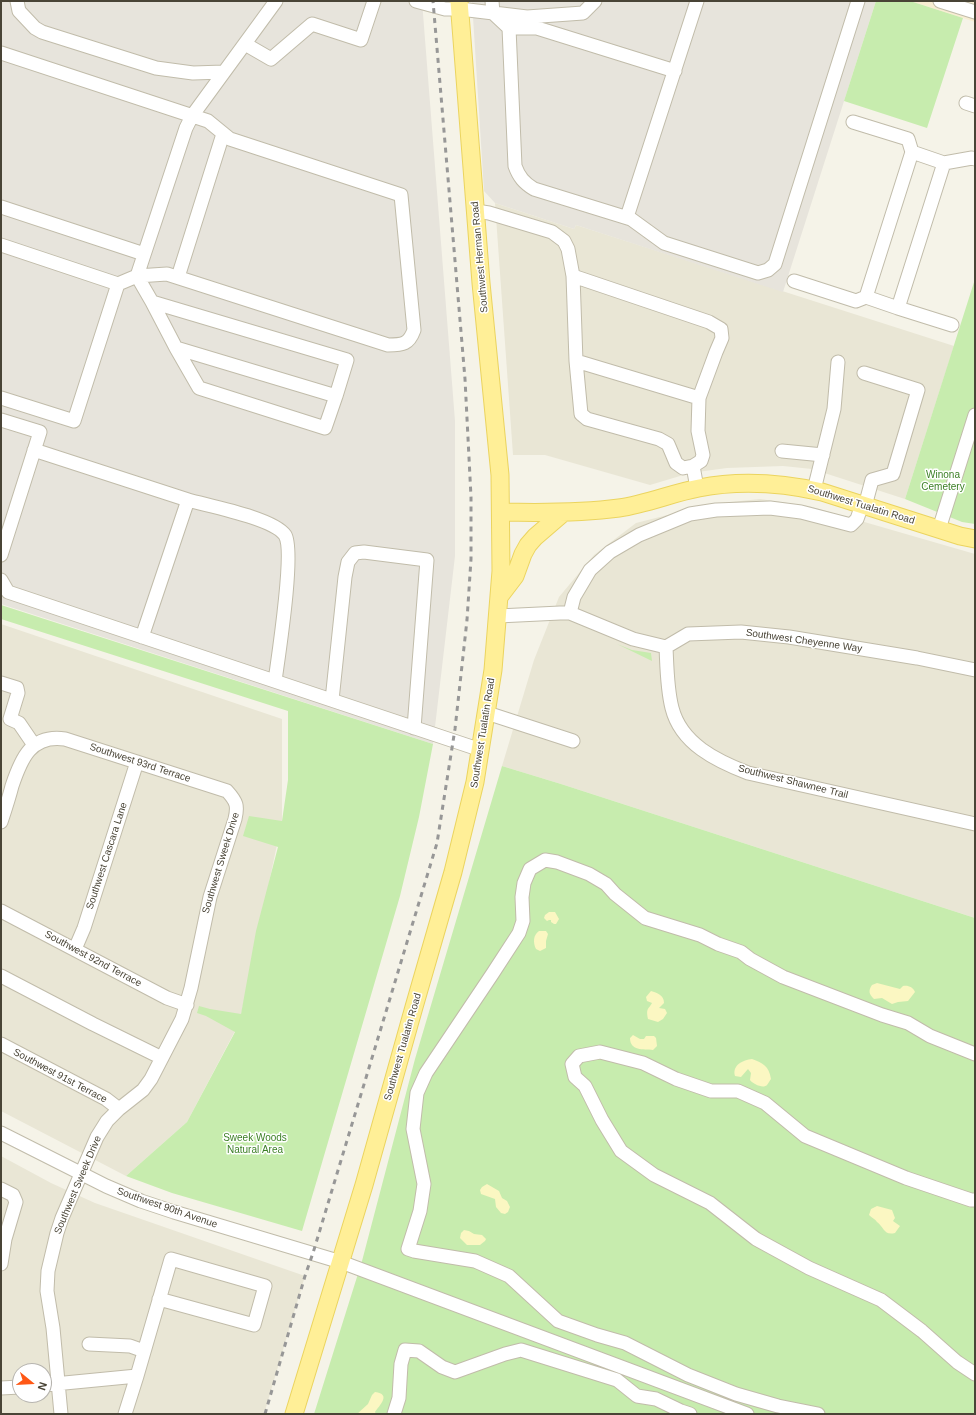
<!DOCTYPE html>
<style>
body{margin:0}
#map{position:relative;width:976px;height:1415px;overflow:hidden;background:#f5f3e8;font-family:Helvetica,sans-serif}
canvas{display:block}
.frame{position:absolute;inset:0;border:2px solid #494436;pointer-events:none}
.north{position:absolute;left:12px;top:1363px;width:40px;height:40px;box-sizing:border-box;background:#fff;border:1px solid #b6b4af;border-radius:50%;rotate:108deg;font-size:11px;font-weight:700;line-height:16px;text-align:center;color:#494436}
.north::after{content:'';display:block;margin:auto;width:14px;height:18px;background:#ff5815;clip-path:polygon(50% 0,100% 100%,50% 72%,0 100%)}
</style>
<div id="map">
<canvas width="976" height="1415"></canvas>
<div class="frame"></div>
<div class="north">N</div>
</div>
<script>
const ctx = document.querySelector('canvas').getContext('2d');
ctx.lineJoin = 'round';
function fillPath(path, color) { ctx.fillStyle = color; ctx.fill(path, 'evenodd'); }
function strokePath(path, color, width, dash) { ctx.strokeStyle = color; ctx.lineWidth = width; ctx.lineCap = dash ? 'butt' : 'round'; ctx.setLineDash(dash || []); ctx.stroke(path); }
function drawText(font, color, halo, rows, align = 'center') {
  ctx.font = font + ' Helvetica,sans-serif'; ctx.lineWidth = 3; ctx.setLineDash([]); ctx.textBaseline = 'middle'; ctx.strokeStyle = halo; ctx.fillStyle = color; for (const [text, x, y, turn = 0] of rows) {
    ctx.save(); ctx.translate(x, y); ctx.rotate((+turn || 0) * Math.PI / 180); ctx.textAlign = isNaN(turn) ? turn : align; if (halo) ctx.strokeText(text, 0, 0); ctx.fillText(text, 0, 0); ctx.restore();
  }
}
const residential = new Path2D(`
 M495,203L574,229L576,225L954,346L905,499L812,469L783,466L727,468L690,473L650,485L545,455H513Z
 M760,499L809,506L975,554V918L561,784L502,766L534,660L559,597L594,555L636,523L711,504Z
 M1,624L282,719V821L241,1015L235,1031L187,1122L126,1176L1,1111Z
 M1,1156L51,1183L95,1203L305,1276L264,1414H1ZM20,1371H44V1395H20Z`);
const commercial = new Path2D(`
 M910,1H975V22L963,18Z`);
const industrial = new Path2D(`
 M1,1H422L455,421V556L433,744L1,604Z
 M472,1H876L783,292L576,225L574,229L495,203L484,191Z`);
const green = new Path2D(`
 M876,1H910L963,18L927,128L844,101Z
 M975,279V524L962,522L905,499Z
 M1,605L433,744L419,817L400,896L302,1231L172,1193L126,1176L187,1122L235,1032L206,1016L197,1013L199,1006L210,1009L241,1014L256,931L278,847L243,836L249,816L282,821L288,780V711L1,619Z
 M617,644L632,650L651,653L652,661Z
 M502,766L561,784L975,918V1414H314L362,1261L415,1059Z`);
const sand = new Path2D(`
 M549,912H555L559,919L556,924H554L551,922V920H549L547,921L544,918L545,915Z
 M539,931H546L548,934L546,941V948L540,951L536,949C533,943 533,935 539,931Z
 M877,983L900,989L903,986C908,985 913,987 915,992L908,1001L898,1002L892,1004L882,998L874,999C869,994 868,991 872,985Z
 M651,991C657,993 664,995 664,1003L659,1008L665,1009L667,1013L663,1019L658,1022L648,1019C646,1008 648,1010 652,1003L647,1001L646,997Z
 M633,1035L640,1039H644L646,1036H654L656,1038L657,1046L653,1050C643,1049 630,1051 630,1038Z
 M752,1059C763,1063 769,1066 771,1079C770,1080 768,1084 767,1085C763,1089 753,1084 750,1080L751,1073L748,1069L741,1077L735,1076C732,1065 743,1060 752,1059Z
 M487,1184L499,1191L502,1198L507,1201L510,1207L508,1212L505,1214L501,1213L496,1207L495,1199L481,1194L480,1190L482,1187Z
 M877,1206L892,1210L895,1218L893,1221L900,1226L895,1233C884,1236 884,1227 877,1222C875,1219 872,1218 869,1215L871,1209Z
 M464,1230L469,1231L474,1234L482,1235L486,1239L485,1241L480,1245H467L460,1238L461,1233Z
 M375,1392C392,1394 379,1406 375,1412L376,1414H357L368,1404L372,1395Z`);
const minor = new Path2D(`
 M17,1L19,11L35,28L42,32L156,68L193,73L224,72
 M416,1L445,9H460L527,17L583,13L595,1
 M492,1L493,13L509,28L515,166C519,177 524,183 534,189L631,219L664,243L758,273L768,270L775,264L858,1
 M940,1L975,12
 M509,28H537L675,71
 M245,44L271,59L312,24L361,40L374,1
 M1,53L208,121L230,139L401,195L414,330C409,344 403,345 388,345L167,274L137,276L118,284L1,245
 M966,103L975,106
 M853,122L908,139L912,152L866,297
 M912,152L944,163L972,158L975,159
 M1,207L144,254
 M476,211L489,213L552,232L564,241L568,249L573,276L576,361L581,414L587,419L659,439L668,444L676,463L683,468L693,466
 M627,217L697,1
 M573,276L709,322L721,329L722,338L716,352L699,398L698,431L703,455L701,461L693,466L697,488
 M178,277L223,134
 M794,281L856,301L866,297L898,308L944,163
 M152,302L347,360L336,396L176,348L152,302L137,276L186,128L192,116L276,1
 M898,308L952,325
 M176,348L199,388L325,428L336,396
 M576,361L699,398
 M864,373L918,390L893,474L872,480L865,506
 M1,398L74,421L118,284
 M1,420L40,432L1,555
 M34,450L188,500L142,637
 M782,451L823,455
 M814,490L834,409L838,362
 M188,500C209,506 273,518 285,535C295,551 278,658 275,681
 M939,529L975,415
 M1,580L8,592L481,750
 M570,613L574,597L590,570L610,552L639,535L690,514L716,510L770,508L801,512L851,525L857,519L862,505
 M498,616L560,613H570L633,639L666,647L688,634L741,632L789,637L917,658L975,670
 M666,647C667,668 667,689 672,708C681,744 717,761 748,773L975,824
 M1,683L17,688L18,693L10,719L19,723L34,745
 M332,700L345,577L348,562L355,553L364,552L427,560L414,728
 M487,713L573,741
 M1,822C5,810 9,798 12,786C21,759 31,734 65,739L227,791C237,802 238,806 235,819L210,897L191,988L182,1019L151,1079L143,1090L119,1109L107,1121L97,1137L62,1218L57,1233L48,1271L47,1291L53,1328L61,1414
 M1,911L167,998L187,1005
 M75,949L84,928L137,762
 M1,976L93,1024L162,1058
 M1,1044L106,1099L119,1109
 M1,1133L106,1186L141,1201L174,1212L341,1262L747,1414
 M1,1189L13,1195L16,1202L5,1239L1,1264
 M975,1200H971L906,1178L805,1136L765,1103L738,1091H711L676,1079L643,1063L600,1052L579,1056L572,1064L575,1077L585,1086L602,1120L621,1151L654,1175L710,1203L756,1239L809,1268L881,1300L922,1331L957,1362L975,1374
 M89,1344L130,1346L144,1351
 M44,1385L137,1376L171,1259L265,1286L254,1325L159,1299
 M1,1388L20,1387
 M125,1414L137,1376
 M394,1414L399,1398L401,1364L405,1350L419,1351L442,1367L455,1372L505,1354L521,1350L617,1380L637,1396L656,1399L681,1411L690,1414
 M818,1414L778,1406L736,1394L688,1375L625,1343L597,1335L558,1321L509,1276L475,1261L414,1251L408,1249L420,1211L424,1184L413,1129L417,1093L426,1073L493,973L519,933L523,921L522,897L524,883L530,869L545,860L557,862L589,874L606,884L615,894L645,918L700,935L718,944L741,952L750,959L783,977L882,1015L908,1023L930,1036L975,1054`);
const major = new Path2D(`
 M501,512C540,513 581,513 619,508C647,504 672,493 699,488C740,480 782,483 822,492L960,536L975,539
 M499,597L515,576L523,554L528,545L535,537L564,512
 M294,1414L364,1185L414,1007L453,872L475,782L493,670L501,571L500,475L481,283L459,1`);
const rail = new Path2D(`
 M265,1414L305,1276L313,1253L437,843L455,729L467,620L471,559V497L465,379L433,1`);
const streetNames = [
 ["Southwest Herman Road",480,257,-95],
 ["Southwest Tualatin Road",861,505,17],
 ["Southwest Cheyenne Way",804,641,8],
 ["Southwest Tualatin Road",483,733,-81],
 ["Southwest 93rd Terrace",140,763,18],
 ["Southwest Shawnee Trail",793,782,14],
 ["Southwest Cascara Lane",107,856,-72],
 ["Southwest Sweek Drive",221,863,-73],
 ["Southwest 92nd Terrace",93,959,28],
 ["Southwest Tualatin Road",403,1047,-74],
 ["Southwest 91st Terrace",60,1076,28],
 ["Southwest Sweek Drive",78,1185,-67],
 ["Southwest 90th Avenue",167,1208,19]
];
const parkNames = [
 ["Winona",943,475],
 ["Cemetery",943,487],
 ["Sweek Woods",255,1138],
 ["Natural Area",255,1150]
];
fillPath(residential, '#e9e6d5');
fillPath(commercial, '#f8edd2');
fillPath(industrial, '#e7e4dc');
fillPath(green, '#c7ecae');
fillPath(sand, '#fbf7c2');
strokePath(minor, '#c1bcaa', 15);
strokePath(major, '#ebd45f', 19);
strokePath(minor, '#fff', 13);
strokePath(major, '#ffef97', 17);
strokePath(rail, '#979797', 3, [5, 5]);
drawText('10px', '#494436', '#fff', streetNames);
drawText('10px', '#3b7f25', '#fff', parkNames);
</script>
